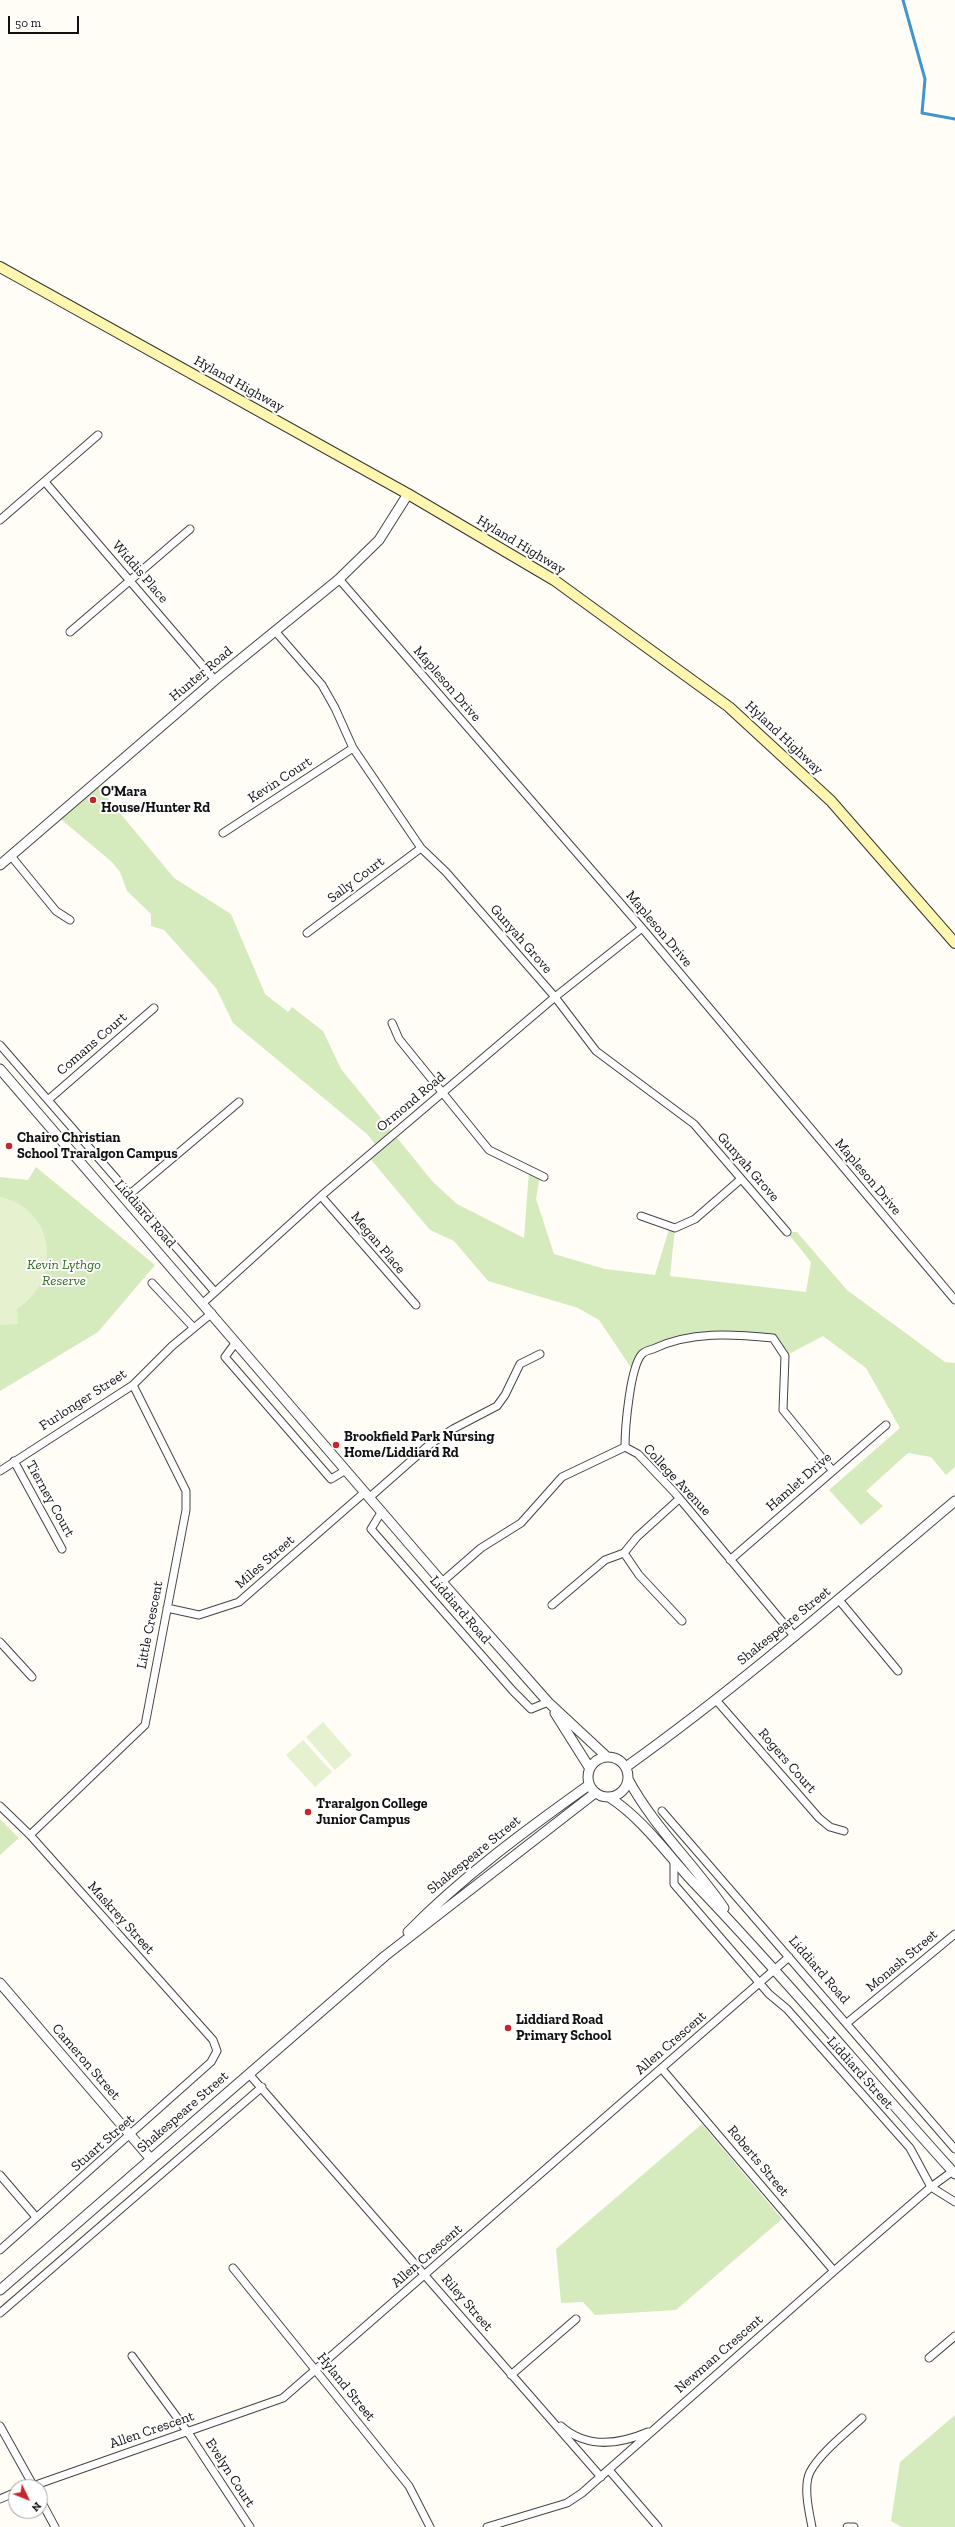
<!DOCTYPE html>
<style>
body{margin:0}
#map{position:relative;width:955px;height:2527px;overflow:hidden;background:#fffdf5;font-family:"Zilla Slab",serif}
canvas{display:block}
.north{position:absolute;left:8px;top:2479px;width:40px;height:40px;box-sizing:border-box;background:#fff;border:1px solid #a0a0a0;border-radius:50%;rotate:133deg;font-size:11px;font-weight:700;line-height:16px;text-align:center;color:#111}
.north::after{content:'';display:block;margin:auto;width:14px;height:18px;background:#c4262e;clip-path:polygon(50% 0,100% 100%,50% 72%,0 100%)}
.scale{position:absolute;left:8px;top:16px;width:71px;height:18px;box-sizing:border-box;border:2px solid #111;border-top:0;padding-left:5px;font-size:12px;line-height:14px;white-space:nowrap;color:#111;-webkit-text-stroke:3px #fff;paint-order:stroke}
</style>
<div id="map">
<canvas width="955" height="2527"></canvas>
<div class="north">N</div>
<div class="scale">50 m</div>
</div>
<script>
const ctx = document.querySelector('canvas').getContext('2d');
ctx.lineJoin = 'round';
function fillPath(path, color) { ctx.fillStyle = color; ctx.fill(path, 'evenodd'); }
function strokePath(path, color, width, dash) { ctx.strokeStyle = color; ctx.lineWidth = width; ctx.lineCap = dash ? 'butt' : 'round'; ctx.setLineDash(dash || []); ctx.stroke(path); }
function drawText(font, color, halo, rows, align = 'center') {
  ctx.font = font + ' "Zilla Slab",serif'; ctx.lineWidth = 4; ctx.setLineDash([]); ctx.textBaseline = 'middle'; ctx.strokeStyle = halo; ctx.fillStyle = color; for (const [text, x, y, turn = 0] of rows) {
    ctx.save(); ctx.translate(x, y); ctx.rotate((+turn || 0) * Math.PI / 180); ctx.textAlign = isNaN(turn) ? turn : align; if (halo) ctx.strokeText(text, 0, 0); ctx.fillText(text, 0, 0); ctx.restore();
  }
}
const green = new Path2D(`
 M95,783L174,878L231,914L265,994L288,1012L292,1007L323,1031L341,1069L433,1182L457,1204L524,1238L529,1171L540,1175L536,1199L554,1254L605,1269L655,1275L670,1226L675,1228L670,1276L806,1292L811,1262L787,1232H797L847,1290L945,1362L955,1363V1467L946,1475L931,1457L908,1453L866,1491L883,1506L861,1525L829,1490L900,1428L866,1368L823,1336L785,1356L771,1339C737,1337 669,1329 643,1356C640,1360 637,1367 634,1372L599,1320L578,1308L488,1281L454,1241L430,1230L368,1156L378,1148L367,1134L233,1023L216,988L164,930L151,926V914L127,891L120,872L112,862L57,816Z
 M36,1167L155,1265L98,1332L0,1391V1177L28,1180Z
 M0,1819L19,1838L0,1855Z
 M702,2124L782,2219L676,2310L595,2315L583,2302L561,2303L556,2249Z
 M955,2415V2527H902L891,2521L900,2462Z`);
const pitch = new Path2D(`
 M0,1197C56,1208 63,1281 17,1309L18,1324L0,1325Z
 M323,1722L352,1755L335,1770L306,1737Z
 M303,1740L332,1772L315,1787L286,1755Z`);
const stream = new Path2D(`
 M903,0L925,79L922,113L955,119`);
const minor = new Path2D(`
 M45,482L215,680
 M0,520L98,435
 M339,579L642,928L955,1300
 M275,631L322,685L335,708L353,748L421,848L446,872L555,997L596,1051L694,1124L787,1232
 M70,632L190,529
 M223,833L353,748
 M11,856L56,911L70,920
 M307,933L421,848
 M392,1023L399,1039L489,1150L544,1177
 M0,1045L214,1291
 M48,1100L154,1008
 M130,1194L239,1102
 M321,1196L416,1305
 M641,1216L675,1228L695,1219L741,1179
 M152,1283L193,1327
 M203,1303L321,1196L555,997L642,928
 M236,1342L225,1357L331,1479L346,1470
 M625,1447C625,1428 630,1367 642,1354C644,1352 649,1350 653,1349C690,1331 733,1334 773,1338L785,1356L783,1410L832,1470
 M14,1461L62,1549
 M0,1471L133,1385L172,1346L212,1313
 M370,1497L429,1445L453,1429L497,1406L505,1395L520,1364L540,1354
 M382,1511L371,1529L513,1691L531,1709L548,1702
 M624,1553L639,1575L682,1621
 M730,1560L886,1425
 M442,1582L481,1548L521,1523L562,1477L625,1447L638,1454L675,1493L795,1637
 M839,1600L898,1671
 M552,1605L605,1560L624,1553L637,1537L679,1499
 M167,1608L199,1615L239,1602L365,1492
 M0,1642L32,1677
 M716,1700L819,1818L830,1827L844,1831
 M0,1806L30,1835L213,2040L217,2051L211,2062L0,2250
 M662,1811L955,2149
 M30,1835L145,1725L186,1510V1491L133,1385
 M674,1863V1884L769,1994L787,2009L910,2148L931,2187L955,2202
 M847,2023L955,1934
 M662,2069L834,2271
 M249,2074L601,2477
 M0,2175L36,2217
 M233,2268L409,2486L430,2527
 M0,2313L262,2087
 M132,2356L187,2431L250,2527
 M929,2358L955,2336
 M511,2375L576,2319
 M0,2426L34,2487
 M561,2426C587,2449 618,2445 648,2432
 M609,2470L658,2527
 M30,2487L283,2398L789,1957
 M0,2499L16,2492
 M40,2499L55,2527
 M487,2527L567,2503L582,2493L834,2271L931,2187L953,2171
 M812,2527C809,2512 803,2486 810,2472C820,2453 846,2433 862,2418
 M847,2527H854`);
const tertiary = new Path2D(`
 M0,865L215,680L339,579L379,540L408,494
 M0,1069L442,1582L548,1702L606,1756
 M555,1713L589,1767
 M588 1777a20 20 0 1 1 40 0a20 20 0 1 1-40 0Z
 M626,1767C741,1685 847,1592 955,1501
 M628,1779C653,1826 694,1864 724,1908
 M609,1797C643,1819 666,1853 694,1883C784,1976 867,2077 955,2174
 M408,1932C463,1876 526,1830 589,1785
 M0,1983L150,2158
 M0,2290L385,1956L595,1793`);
const secondary = new Path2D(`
 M0,267L408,494L554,580L729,707L831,801L955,943`);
const markers = [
 [93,800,4,"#c4262e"],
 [9,1146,4,"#c4262e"],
 [336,1445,4,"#c4262e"],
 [308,1812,4,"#c4262e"],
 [508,2028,4,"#c4262e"]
];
const streetNames = [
 ["Hyland Highway",239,384,29],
 ["Hyland Highway",521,545,31],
 ["Widdis Place",140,572,49],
 ["Hunter Road",201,674,-40],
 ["Mapleson Drive",447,684,49],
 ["Hyland Highway",784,738,43],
 ["Kevin Court",280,780,-33],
 ["Sally Court",356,880,-37],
 ["Mapleson Drive",659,929,50],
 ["Gunyah Grove",521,939,49],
 ["Comans Court",92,1044,-41],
 ["Ormond Road",411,1102,-40],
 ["Gunyah Grove",748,1167,49],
 ["Mapleson Drive",868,1177,50],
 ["Liddiard Road",145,1214,49],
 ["Megan Place",378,1243,50],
 ["Furlonger Street",83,1400,-33],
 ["College Avenue",677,1480,47],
 ["Hamlet Drive",799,1482,-41],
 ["Tierney Court",50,1499,61],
 ["Miles Street",265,1562,-41],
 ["Liddiard Road",460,1610,49],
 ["Little Crescent",150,1625,-79],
 ["Shakespeare Street",784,1626,-39],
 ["Rogers Court",787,1761,49],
 ["Shakespeare Street",474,1855,-39],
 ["Maskrey Street",121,1918,48],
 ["Monash Street",902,1961,-40],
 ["Liddiard Road",819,1970,49],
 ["Allen Crescent",671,2043,-41],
 ["Cameron Street",86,2062,49],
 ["Liddiard Street",860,2073,48],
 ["Shakespeare Street",183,2112,-41],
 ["Stuart Street",103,2143,-41],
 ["Roberts Street",758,2161,50],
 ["Allen Crescent",427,2256,-41],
 ["Riley Street",467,2303,49],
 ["Newman Crescent",719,2354,-41],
 ["Hyland Street",346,2387,51],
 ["Allen Crescent",152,2430,-19],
 ["Evelyn Court",230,2473,57]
];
const poiNames = [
 ["O'Mara",101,792],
 ["House/Hunter Rd",101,808],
 ["Chairo Christian",17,1138],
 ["School Traralgon Campus",17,1154],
 ["Brookfield Park Nursing",344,1437],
 ["Home/Liddiard Rd",344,1453],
 ["Traralgon College",316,1804],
 ["Junior Campus",316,1820],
 ["Liddiard Road",516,2020],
 ["Primary School",516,2036]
];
const parkNames = [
 ["Kevin Lythgo",64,1265],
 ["Reserve",64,1281]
];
fillPath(green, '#d5ebbd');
fillPath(pitch, '#e6f2cf');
strokePath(stream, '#3f96cf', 3);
strokePath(minor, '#444', 9);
strokePath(tertiary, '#444', 11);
strokePath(secondary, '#333', 12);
strokePath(minor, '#fff', 7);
strokePath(tertiary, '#fff', 9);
strokePath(secondary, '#fff6b0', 10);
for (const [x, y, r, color] of markers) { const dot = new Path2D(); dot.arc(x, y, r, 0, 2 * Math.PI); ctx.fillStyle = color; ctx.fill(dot); strokePath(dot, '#fff', 1.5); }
drawText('14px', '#111', '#fff', streetNames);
drawText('bold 14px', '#111', '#fff', poiNames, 'left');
drawText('italic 14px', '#2f6b1f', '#fff', parkNames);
</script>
